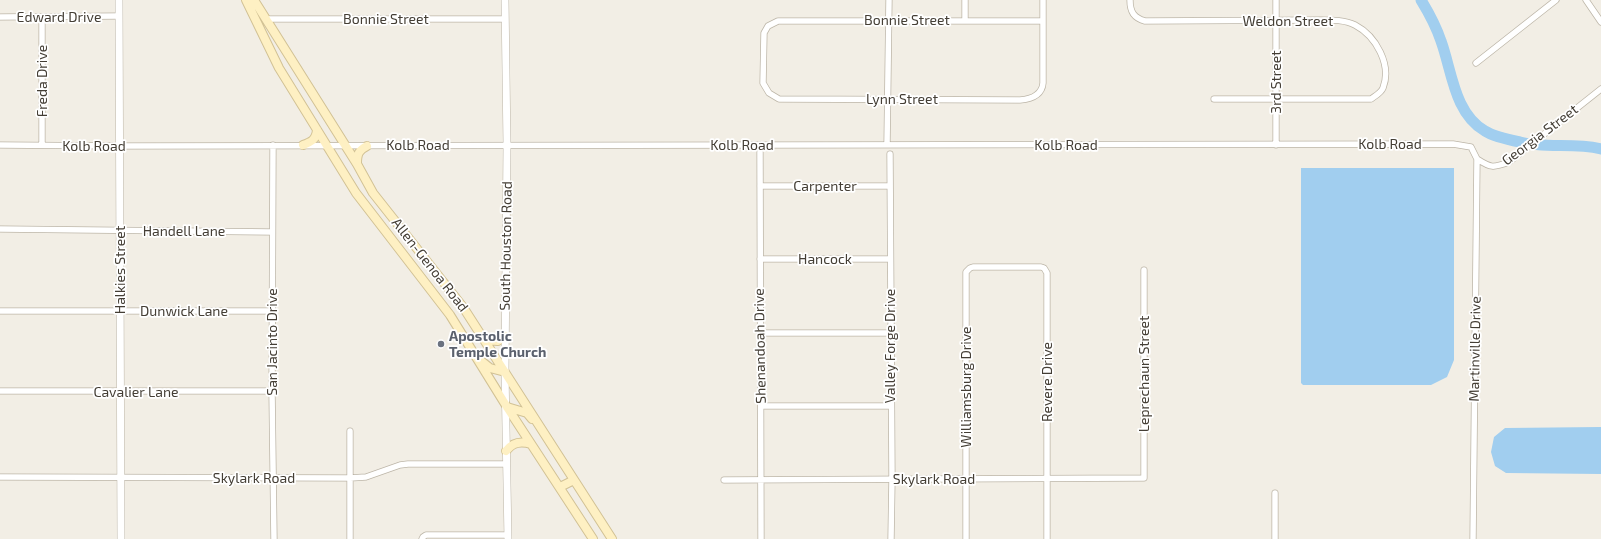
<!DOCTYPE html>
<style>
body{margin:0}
canvas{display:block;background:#f2eee5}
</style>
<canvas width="1601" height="539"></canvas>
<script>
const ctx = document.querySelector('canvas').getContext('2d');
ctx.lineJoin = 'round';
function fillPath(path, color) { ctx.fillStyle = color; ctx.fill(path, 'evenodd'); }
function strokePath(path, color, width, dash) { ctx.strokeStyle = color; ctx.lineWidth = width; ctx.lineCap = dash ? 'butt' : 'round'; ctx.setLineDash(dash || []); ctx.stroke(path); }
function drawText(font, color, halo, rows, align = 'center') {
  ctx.font = font + ' "Exo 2",sans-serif'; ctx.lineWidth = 3.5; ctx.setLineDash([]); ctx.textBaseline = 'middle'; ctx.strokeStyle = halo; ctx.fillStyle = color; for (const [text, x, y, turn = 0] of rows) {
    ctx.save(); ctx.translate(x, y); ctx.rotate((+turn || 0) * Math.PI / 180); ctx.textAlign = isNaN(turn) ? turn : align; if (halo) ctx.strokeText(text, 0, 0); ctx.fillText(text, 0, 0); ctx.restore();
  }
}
const water = new Path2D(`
 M1301,168H1454V360L1447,377L1431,385H1303L1301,383Z
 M1601,427V474L1506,473L1495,466L1491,452L1494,437L1505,428Z`);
const river = new Path2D(`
 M1421,0C1429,13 1436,26 1441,41C1452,71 1454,113 1485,131C1493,136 1510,140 1520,142C1546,149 1574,142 1601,149`);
const minor = new Path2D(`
 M965,0V21
 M1130,0C1130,12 1134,18 1145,21L1321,20C1333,20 1345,20 1355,25C1376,36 1392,65 1383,88C1381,93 1375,96 1371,99H1214
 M1586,0L1601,22
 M0,17L119,16
 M267,19H505
 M1043,21H778L768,26L764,33L763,83L769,93L779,99L1020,100C1032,99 1042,95 1043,83V0
 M1476,63L1556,0
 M0,145L120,146L1453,144L1471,147L1477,159L1473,539
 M42,145V17
 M273,145L272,391L274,539
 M887,145L889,0
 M1276,145V0
 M760,152L761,539
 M890,154L892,479L891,539
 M1477,159C1491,168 1493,168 1509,162L1601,89
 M760,186H890
 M0,229L272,232
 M760,259H889
 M0,311H272
 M760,333H890
 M0,391H272
 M761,406H890
 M0,477L350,478L366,477L400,465L408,464H506
 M724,480L1144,478V270
 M1275,493V539
 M350,539V431
 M422,539L423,537L426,535H507
 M966,539V272L970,268L973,267H1041L1044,268L1047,273V539`);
const tertiary = new Path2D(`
 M119,0L121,539
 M505,0L507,145L505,372L508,539`);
const secondary = new Path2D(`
 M246,0L279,68L356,193L450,315L507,407L593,539
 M254,0L357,164L373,193L463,307L612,539
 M303,145C311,142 316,140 317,130
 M357,163C357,154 359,150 367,146
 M485,340L498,341L505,336
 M480,360L490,368L505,372
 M507,407L527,413L532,419
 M506,451C513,442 521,441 531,444
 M560,487L574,480`);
const markers = [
 [441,344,4,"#6b7280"]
];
const streetNames = [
 ["Edward Drive",59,17],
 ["Bonnie Street",386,19],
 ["Bonnie Street",907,20],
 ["Weldon Street",1288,21],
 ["Freda Drive",42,81,-90],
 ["3rd Street",1276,82,-90],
 ["Lynn Street",902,99],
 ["Georgia Street",1540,135,-37],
 ["Kolb Road",1390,144],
 ["Kolb Road",418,145],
 ["Kolb Road",742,145],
 ["Kolb Road",1066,145],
 ["Kolb Road",94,146],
 ["Carpenter",825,186],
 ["Handell Lane",184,231],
 ["South Houston Road",506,246,-89],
 ["Hancock",825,259],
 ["Allen-Genoa Road",430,265,52],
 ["Halkies Street",120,270,-90],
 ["Dunwick Lane",184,311],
 ["San Jacinto Drive",272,342,-90],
 ["Shenandoah Drive",760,346,-91],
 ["Valley Forge Drive",890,346,-90],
 ["Martinville Drive",1475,349,-89],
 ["Leprechaun Street",1144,374,-90],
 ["Revere Drive",1047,382,-90],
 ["Williamsburg Drive",966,387,-90],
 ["Cavalier Lane",136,392],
 ["Skylark Road",254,478],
 ["Skylark Road",934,479]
];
const worshipNames = [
 ["Apostolic",449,336],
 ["Temple Church",449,352]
];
fillPath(water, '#a1ceef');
strokePath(river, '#a1ceef', 11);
strokePath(minor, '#bdb6a8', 7);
strokePath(tertiary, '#bdb6a8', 8);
strokePath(secondary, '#d2c295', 10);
strokePath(minor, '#fff', 5.5);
strokePath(tertiary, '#fff', 7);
strokePath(secondary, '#fef0c3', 8);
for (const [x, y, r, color] of markers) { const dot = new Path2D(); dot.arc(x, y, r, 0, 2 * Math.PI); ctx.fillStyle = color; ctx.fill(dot); strokePath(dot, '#fff', 1.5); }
drawText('14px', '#443e35', '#fff', streetNames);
drawText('bold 14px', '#5b616d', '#fff', worshipNames, 'left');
</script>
